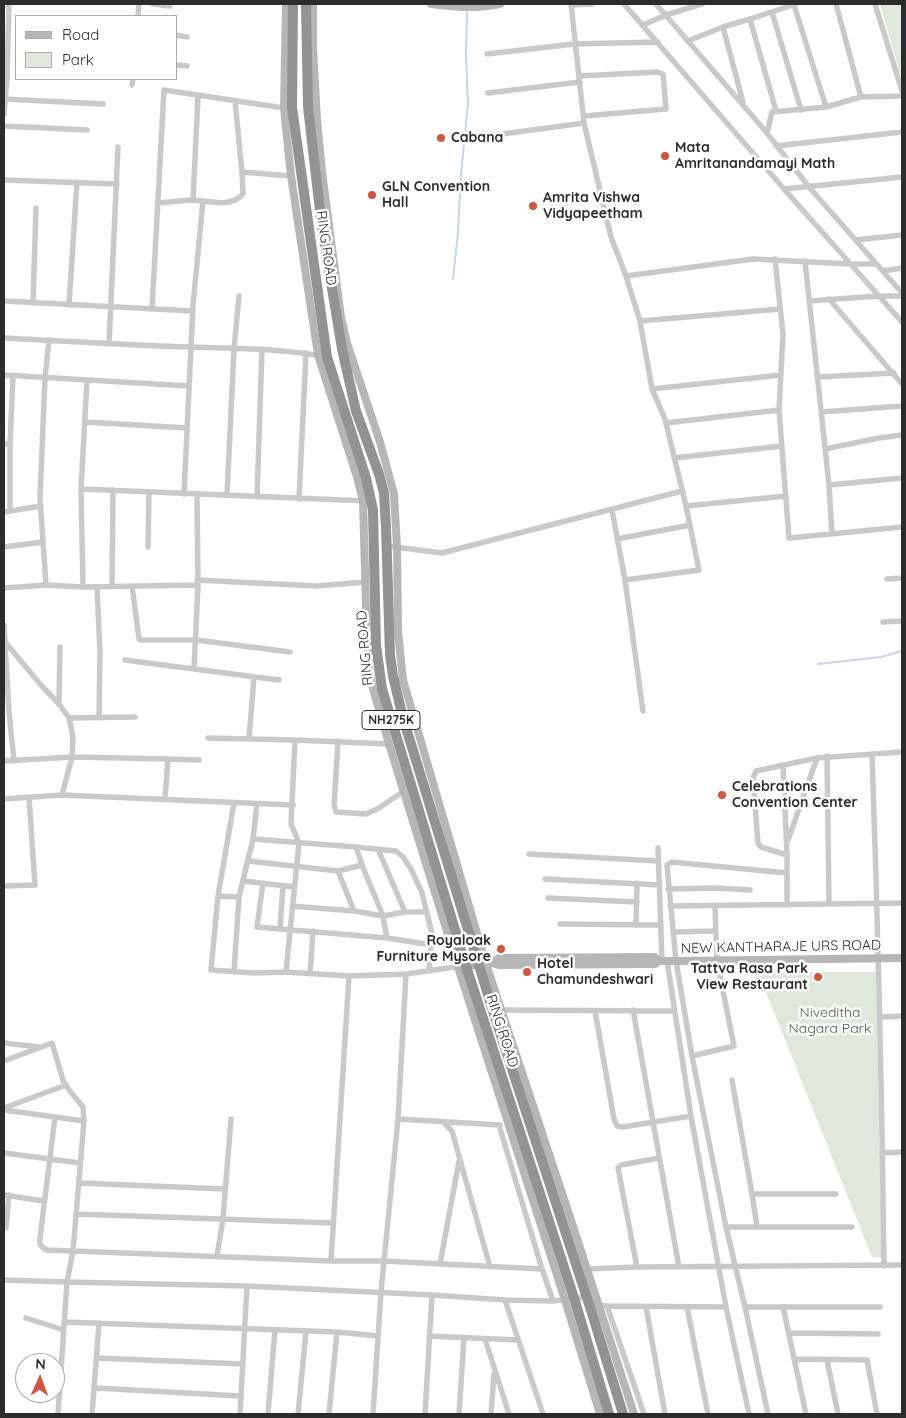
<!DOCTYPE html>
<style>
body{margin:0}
#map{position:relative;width:906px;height:1418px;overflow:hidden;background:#fff;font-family:Quicksand,sans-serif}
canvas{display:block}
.frame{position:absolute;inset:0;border:5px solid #2c2c2c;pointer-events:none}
.legend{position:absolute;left:15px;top:15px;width:162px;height:65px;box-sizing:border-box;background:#fff;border:1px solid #ababab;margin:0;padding:6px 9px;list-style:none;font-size:15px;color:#2c2c2c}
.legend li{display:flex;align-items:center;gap:10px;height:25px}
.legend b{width:25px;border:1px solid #ababab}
.north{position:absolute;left:15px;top:1353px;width:50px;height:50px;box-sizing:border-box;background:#fff;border:1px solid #ababab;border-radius:50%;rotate:2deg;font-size:14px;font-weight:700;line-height:20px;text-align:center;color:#2c2c2c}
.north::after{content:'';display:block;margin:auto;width:18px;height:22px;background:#d2553f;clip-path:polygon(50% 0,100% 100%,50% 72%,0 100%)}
</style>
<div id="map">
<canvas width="906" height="1418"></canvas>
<div class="frame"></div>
<ul class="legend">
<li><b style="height:6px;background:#b6b6b6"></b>Road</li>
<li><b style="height:14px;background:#dfe8db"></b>Park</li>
</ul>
<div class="north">N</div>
</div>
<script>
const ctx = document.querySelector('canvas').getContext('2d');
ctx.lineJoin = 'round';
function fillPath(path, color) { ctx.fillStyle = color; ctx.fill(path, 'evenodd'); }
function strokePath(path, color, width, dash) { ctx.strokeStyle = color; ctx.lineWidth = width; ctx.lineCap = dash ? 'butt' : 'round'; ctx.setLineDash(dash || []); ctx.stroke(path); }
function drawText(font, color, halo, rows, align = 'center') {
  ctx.font = font + ' Quicksand,sans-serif'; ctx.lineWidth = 5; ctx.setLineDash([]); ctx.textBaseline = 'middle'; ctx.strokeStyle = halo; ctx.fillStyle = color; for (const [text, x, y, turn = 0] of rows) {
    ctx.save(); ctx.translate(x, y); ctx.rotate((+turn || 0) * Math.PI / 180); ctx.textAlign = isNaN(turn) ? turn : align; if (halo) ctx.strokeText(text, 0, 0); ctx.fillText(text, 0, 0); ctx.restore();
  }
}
const green = new Path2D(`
 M880,4H902V81Z
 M758,972H876L882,1258L872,1257Z`);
const stream = new Path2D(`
 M453,279L458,232L461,174L468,104L466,55L467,12
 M818,664L881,657L902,651`);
const street = new Path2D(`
 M153,4L170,6
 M571,4L584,123L611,237L626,276L753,259L851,264H876
 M624,4L784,189L902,322
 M656,4L767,133L809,187L902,293
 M836,4L861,97
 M875,4L902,91
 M571,5L592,4
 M794,5L826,107
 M772,12L801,110
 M138,16L139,4
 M750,19L776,111
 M643,25L666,15L702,4
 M723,27L743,102
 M176,35L187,37
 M688,41L723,27L750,19L796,4
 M487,54L574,44L658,42
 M176,65L187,66
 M579,76L657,72L663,74L666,109L584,116
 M132,85L133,79
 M488,93L580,82
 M4,99L103,104
 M235,101L242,172
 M4,114L7,78L9,4
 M4,126L87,130
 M767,133L772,112L826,107L861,97L902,96
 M480,137L584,123
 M776,146L902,132
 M4,180L117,184
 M784,189L902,177
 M193,200L198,96
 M158,203C169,202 180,201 190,200C206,200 231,209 243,194L242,172L291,176
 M856,240L902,235
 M775,259L783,334L779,410L789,538L902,527
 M805,261L829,485L832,534
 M883,271L902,268
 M829,299L902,384
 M4,301L193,311
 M809,301L879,296H902
 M33,303L36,208
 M69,305L77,182
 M152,309L164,90L284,108
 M640,321L780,309
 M4,338C66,341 129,345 191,347C235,349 278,348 321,356
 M109,344L118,147
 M4,375L189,386
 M817,377L894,373
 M652,389L781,375
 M821,412L902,406
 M85,422L187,428
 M666,423L779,410
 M4,444H10L13,376
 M10,444V511
 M825,449L879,438L902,435
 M674,458L782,446
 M829,485L902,478
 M81,489L367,501
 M184,494L193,305L203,201
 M227,495L234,349L239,296
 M257,497L262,349
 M299,499L306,353
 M686,506L786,496
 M612,510L625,580L643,711
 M4,512L41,506
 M617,539L690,525
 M387,546L442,553L682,491
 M4,547L43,542
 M148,547L149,492
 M887,579L902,578
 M197,580L316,586L366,582
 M625,580L699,570L686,506L665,419L652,389L640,321L626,276
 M46,585L83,587L198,585
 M112,586L113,490
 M132,586L139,639L141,640H196L290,652
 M83,587L81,489L87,380
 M97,587L100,652L99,718
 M4,588L46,585L40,498L45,378L49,340
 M883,622L902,621
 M4,625L9,712L14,761
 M6,643L40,684L59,704L69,718L73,737L72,757L62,795
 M125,660L279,680
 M194,669L198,585L197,495
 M59,704L60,647
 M69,718L135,717
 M208,738L295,740L389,744
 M249,739L254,677
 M338,741L334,805L336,812L366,814L379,808L404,791
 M872,754C878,924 882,1095 884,1266
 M827,756L829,904
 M168,759L199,760
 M4,761L72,757L168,759L165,799
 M783,765L787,855V905
 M4,799L62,795L293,805
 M234,803L218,896L211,970L253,973L286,972L349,976L406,974
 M253,839L356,847L396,851L403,857L411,869L422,893L432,934L429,970
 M788,840L817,758
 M356,847L362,865L383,916L387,938
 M658,848L662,961
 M378,849L405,912
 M529,854L658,861
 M787,855L761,847L758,843L753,778L756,771L817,758L902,752
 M248,861L338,871L362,865
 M338,871L354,911
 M545,879L659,885
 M243,881L294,887
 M263,883L257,927L387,938L432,945
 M4,886L35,885L29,797
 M668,889L716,888L750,890
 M218,896L239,897
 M548,898L637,902
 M292,906L354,911L383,916L405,912H427
 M670,906L902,903
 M560,924L661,925
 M636,925L637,883
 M280,929L283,886
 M673,932L716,931
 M667,961L691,1116L726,1307L749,1414
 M234,972L239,897L253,839L257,804
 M286,972L299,843L291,824L295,740
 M310,974L313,931
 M502,1010L674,1011
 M633,1010L679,1267
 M595,1011L614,1119L617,1126L623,1127L691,1116
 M880,1017L902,1016
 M4,1043L39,1047
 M692,1056L734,1046L717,961L715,907
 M4,1061L52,1043L63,1080L69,1090L83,1107L84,1121L73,1251L67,1282L58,1414
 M732,1080L752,1194
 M4,1108L66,1085
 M4,1110L84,1121
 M55,1117L40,1238C39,1245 41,1247 47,1250L331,1261H384L542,1269
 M398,1119L500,1125
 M444,1123L452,1131L490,1267
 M499,1125L542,1269L553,1301
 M4,1153L80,1163
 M882,1153L902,1152
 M79,1183L225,1189
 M4,1195L44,1201
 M76,1214L333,1223
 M726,1227L692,1056L676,961L667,865L672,862L787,873
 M757,1227L752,1194H836
 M4,1228H6L9,1195
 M217,1256L223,1219L231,1119
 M331,1261L349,976
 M440,1264L459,1161
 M637,1267L618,1168L621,1165L659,1158
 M586,1269L637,1267L902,1265
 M4,1280L67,1282L247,1286L432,1295L505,1300L553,1301L587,1297
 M505,1300L543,1414
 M596,1305L607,1306L726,1307
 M607,1306L644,1414
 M646,1307L665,1414
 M687,1307L708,1414
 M745,1307H880
 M783,1307L806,1414
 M26,1318L64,1330
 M64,1322L337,1332L377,1336
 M789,1333L878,1334
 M429,1336L518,1340
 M485,1339L509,1414
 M97,1358L243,1364
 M794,1359L867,1360L877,1414
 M827,1360L838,1414
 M95,1388L241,1396
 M92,1414L99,1323
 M240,1414L247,1286
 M268,1414L275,1330
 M298,1414L306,1331
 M329,1414L337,1332
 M373,1414L381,1292L398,1119L406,974L461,966
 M425,1414L432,1295
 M459,1414L464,1338
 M491,1414L494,1374
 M768,1414L745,1307L726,1227H852`);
const secondary = new Path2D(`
 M286,4L284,108L291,176L318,355L357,477L363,501L367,642L369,669L373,689L389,744L458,967L565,1300L600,1414
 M313,4V47L317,120L322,172L341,317L347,343L380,442L394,494L397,547L398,632L403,680L486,964L571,1220L634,1414
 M431,4C454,7 477,9 500,4
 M492,963L499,965L655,964L659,961
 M466,966L492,963L499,958L655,957L659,961H676L902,958`);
const highway = new Path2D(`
 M293,4L292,107L327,357L366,478L373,510L376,645L382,689L466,966L574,1298L609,1414
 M306,4L308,107L322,228L342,349L356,411L379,474L384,493L386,528L390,655L393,676L403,718L493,1011L590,1307L623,1414`);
const markers = [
 [441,138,5,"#d2553f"],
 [665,156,5,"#d2553f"],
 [372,195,5,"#d2553f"],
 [533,206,5,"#d2553f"],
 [722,795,5,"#d2553f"],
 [501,949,5,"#d2553f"],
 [527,972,5,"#d2553f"],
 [818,977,5,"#d2553f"]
];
const shields = [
 [391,720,58]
];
const shieldNames = [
 ["NH275K",391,720]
];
const poiNames = [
 ["Cabana",451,138],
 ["Mata",675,148],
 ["Amritanandamayi Math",675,164],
 ["GLN Convention",382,187],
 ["Hall",382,203],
 ["Amrita Vishwa",543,198],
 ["Vidyapeetham",543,214],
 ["Celebrations",732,787],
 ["Convention Center",732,803],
 ["Royaloak",491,941,"right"],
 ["Furniture Mysore",491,957,"right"],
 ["Hotel",537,964],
 ["Chamundeshwari",537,980],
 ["Tattva Rasa Park",808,969,"right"],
 ["View Restaurant",808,985,"right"]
];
const streetNames = [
 ["RING ROAD",326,248,82],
 ["RING ROAD",365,648,-95],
 ["NEW KANTHARAJE URS ROAD",781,947,-1],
 ["RING ROAD",502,1031,72]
];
const parkNames = [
 ["Niveditha",830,1013],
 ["Nagara Park",830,1029]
];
fillPath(green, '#dfe8db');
strokePath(stream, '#c9d4e7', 2);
strokePath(street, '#c9c9c9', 5.5);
strokePath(secondary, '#b6b6b6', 8);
strokePath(highway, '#939393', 10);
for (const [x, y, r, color] of markers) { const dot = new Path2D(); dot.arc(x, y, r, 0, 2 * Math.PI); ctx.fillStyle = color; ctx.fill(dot); strokePath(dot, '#fff', 2); }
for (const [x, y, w] of shields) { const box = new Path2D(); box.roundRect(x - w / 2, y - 9.5, w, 19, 4); ctx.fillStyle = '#fff'; ctx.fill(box); strokePath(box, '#2c2c2c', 1); }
drawText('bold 12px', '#2c2c2c', null, shieldNames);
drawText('bold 14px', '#2c2c2c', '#fff', poiNames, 'left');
drawText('14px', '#2c2c2c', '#fff', streetNames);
drawText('14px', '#47633f', '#fff', parkNames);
</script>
